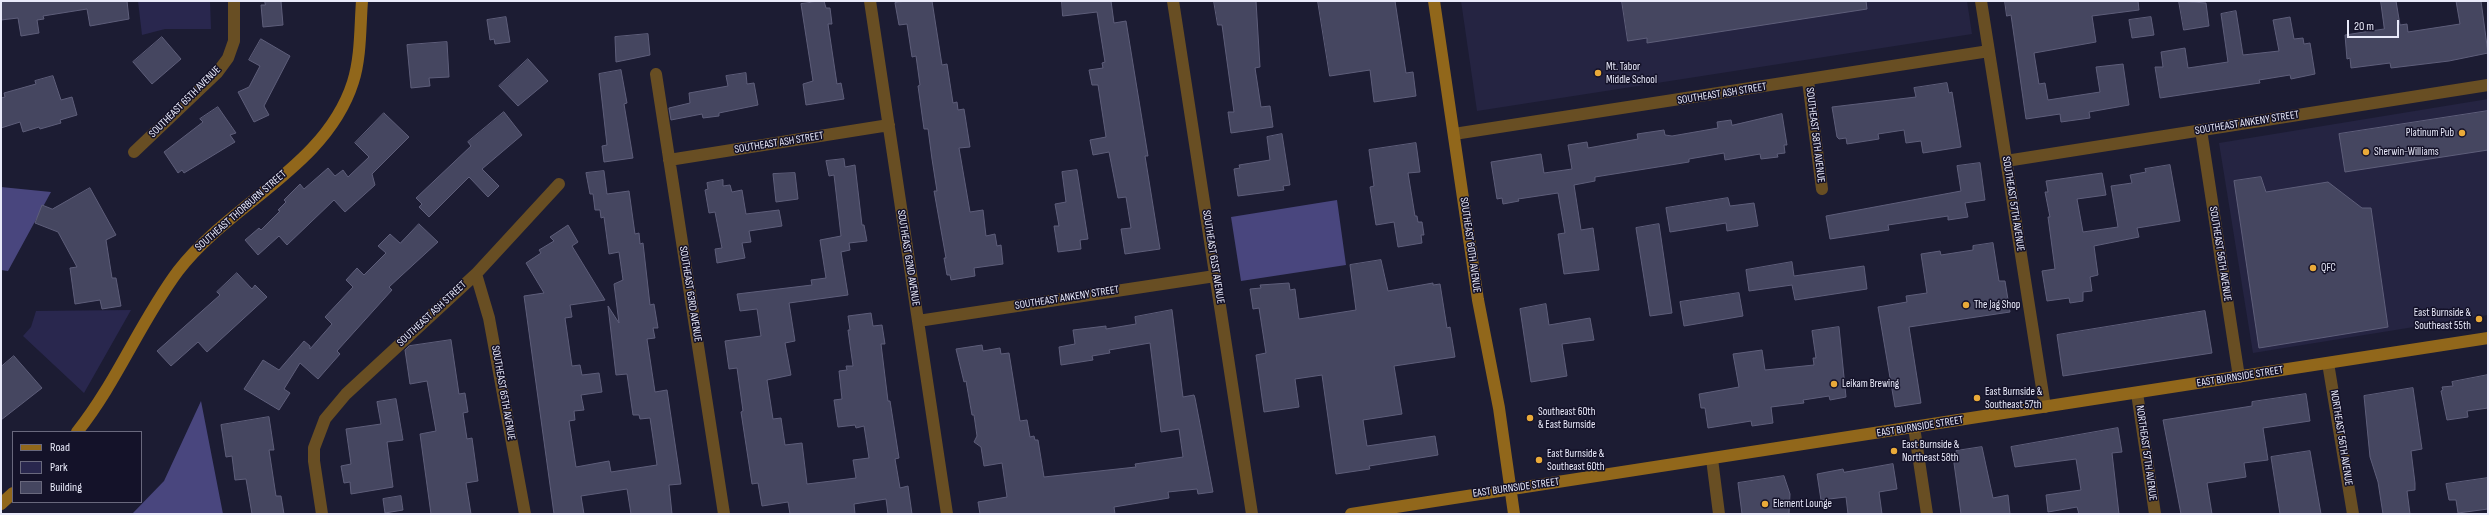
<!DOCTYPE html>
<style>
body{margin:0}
#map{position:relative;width:2489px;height:515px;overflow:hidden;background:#1c1c33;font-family:"Sofia Sans Condensed",sans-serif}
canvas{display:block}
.frame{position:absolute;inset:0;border:2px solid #e9eafa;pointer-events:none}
.legend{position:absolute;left:12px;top:431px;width:130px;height:72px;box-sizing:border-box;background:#141229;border:1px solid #69687d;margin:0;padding:5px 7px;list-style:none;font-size:12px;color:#e9eafa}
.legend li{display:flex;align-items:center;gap:8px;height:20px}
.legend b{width:20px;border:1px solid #69687d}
.scale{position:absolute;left:2347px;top:20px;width:52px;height:18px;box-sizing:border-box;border:2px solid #e9eafa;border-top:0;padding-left:5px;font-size:12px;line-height:14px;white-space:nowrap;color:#e9eafa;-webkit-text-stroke:3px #141229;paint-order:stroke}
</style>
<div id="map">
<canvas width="2489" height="515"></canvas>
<div class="frame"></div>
<ul class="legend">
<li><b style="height:5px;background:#91671b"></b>Road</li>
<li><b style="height:11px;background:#29274e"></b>Park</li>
<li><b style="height:11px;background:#454660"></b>Building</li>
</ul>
<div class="scale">20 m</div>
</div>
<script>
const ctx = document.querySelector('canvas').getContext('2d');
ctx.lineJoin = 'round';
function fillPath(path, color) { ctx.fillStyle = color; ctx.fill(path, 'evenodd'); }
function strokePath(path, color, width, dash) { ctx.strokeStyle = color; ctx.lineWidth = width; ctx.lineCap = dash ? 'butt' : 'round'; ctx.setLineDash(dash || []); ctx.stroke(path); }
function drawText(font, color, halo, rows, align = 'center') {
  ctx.font = font + ' "Sofia Sans Condensed",sans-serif'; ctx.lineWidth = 3; ctx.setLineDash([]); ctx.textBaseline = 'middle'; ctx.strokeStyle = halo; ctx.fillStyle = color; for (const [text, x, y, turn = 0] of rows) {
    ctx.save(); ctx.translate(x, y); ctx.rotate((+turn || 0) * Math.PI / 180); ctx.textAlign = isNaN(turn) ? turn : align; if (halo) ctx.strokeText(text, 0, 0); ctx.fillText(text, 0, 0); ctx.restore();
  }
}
const built = new Path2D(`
 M1461,1H1967L1972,34L1477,111Z
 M2488,99V315L2253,353L2219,143Z`);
const green = new Path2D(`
 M138,1H210L211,29H165L142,35Z
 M131,310L84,393L23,336L31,327L36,311Z`);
const forest = new Path2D(`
 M1,187L51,192L8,271L1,270Z
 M1337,200L1346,265L1241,281L1231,217Z
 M201,401L223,514H132L164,481Z`);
const building = new Path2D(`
 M1,1H127L129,19L90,26L87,9L43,16L44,19L37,20L39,33L21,36L18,18L1,20Z
 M265,1H281L283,25L263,27L261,5H265Z
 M824,1L826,8H830L832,24H828L837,84L841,83L844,99L806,105L803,84L813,81L801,4Z
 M906,1H932L942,65L947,64L953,103L957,102L958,110L964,109L970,147L959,148L970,212L983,210L986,236L995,234L997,246L1001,245L1003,264L974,268L975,276L951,280L950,275H947L944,258H946L934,191H937L932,159L928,129H924L918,86L920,85L916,56L912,57L907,24L899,25L895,3Z
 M1062,1H1111L1114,23L1126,21L1148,156H1145L1160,249L1125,254L1121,229L1131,228L1126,197L1118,198L1109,152L1093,155L1090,140L1106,137L1098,85H1092L1089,70L1103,68L1102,63L1105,62L1097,12L1063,16Z
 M1214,1H1256L1260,67L1255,68L1261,107L1270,106L1273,127L1231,133L1228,112H1234L1222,25H1218Z
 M1318,1H1395L1406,73L1413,72L1416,96L1374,102L1370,70L1330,76Z
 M1622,1H1866L1867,9L1647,43V38L1628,41Z
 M2005,1H2138L2139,10L2092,16L2096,42L2034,53L2039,84L2045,83L2048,100L2100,92L2096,67L2123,64L2129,105L2089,112L2090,118L2061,122L2060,114L2026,119L2011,15L2007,16Z
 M2179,1L2206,3L2209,26L2184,30Z
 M2381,1H2396L2400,25L2407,24L2408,32L2460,24L2456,1H2481L2488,53L2449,61L2391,68L2390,63L2351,68L2350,58L2347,59L2345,35L2384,29Z
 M2236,11L2243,55L2279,51L2273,20L2290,17L2294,39L2303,38L2304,44L2310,43L2315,74L2291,79L2290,75L2259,80L2260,83L2160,98L2155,67H2163L2161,52L2185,48L2188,68L2228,62L2221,14Z
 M506,17L510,42L495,44L494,39L490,40L487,20Z
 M2151,17L2154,35L2132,38L2129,20Z
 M648,34L650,55L616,62L615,37Z
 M162,37L181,59L152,84L133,62Z
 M261,39L290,56L264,106L269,115L254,122L238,92L249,87L260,66L249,60Z
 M447,42L449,77L429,78L430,86L411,88L407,45Z
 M528,59L548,81L518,106L499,86Z
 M621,70L627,103L624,104L633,158L604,162L602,146L607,145L599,74Z
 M746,73L747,84L754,83L758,105L719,113V116L703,118L702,114L671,120L669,108L690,103L689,93L728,86L726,76Z
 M53,76L61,100L72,97L77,115L60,120L61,123L40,129L39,127L23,132L20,122L1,128V98L5,97L4,93L36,84L35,81Z
 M1947,83L1949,93L1952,92L1961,147L1923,153L1921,141L1906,143L1904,130L1878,134L1879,139L1847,144L1846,138L1839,139L1837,137L1832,107L1916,97L1914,88Z
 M218,107L236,133L230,135L235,142L184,173L182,170L178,173L164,152L203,122L200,119Z
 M2488,111V150L2345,172L2339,134Z
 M504,112L522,135L482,169L499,186L488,197L469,177L429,217L419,207L422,204L416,198L471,146L468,142Z
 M384,113L409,137L372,174L375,185L345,212L334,200L287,245L279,236L258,255L245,240L259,228L261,230L280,211L278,210L286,202L284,200L300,184L304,189L328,168L335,176L343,170L348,177L369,157L355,143Z
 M1782,114L1787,145H1784L1785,153L1777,154L1778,157L1761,159L1760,154L1725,160L1724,153L1689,159V162L1595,177V181L1574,185L1581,230L1593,228L1599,270L1564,274L1558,234L1565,233L1558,193L1518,199L1519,201L1503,204L1502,198L1497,199L1491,162L1541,154L1544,173L1572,169L1568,145L1587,142L1588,148L1638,139L1637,134L1664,130L1665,135L1672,136L1718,128L1717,122L1731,120L1732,125Z
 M1282,134L1290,185L1283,186L1284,190L1238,196L1234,169L1240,168L1239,165L1270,160L1267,137Z
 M1416,143L1420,172L1408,173L1415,216H1417L1418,222H1422L1424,235H1421L1422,243L1398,247L1394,222L1376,225L1370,187L1374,186L1369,150Z
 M844,159L845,167L855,165L862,225H864L867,241L849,243L850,250L841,252L848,295L789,303L795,341L785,343L791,375L767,380L773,419L781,418L785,445L802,443L807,484L856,478L853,460L869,458L864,426L856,428L855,425L838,427L834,400L842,399L839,371L847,370L846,366H853L848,330H850L848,316L871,313L873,326L882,325L885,344H881L888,401H890L899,458L895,459L900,488L908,486L912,514H888L886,499L854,504L855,514H790L788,502L762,506L758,483L752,484L741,412L743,411L737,368L729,369L725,341L761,336L757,309L740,311L737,294L812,285L811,280L826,278L820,240L841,236L834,175L829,176L826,161Z
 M1980,163L1985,200L1965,203L1968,217L1948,220V216L1888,225L1889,230L1830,239L1826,216L1961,191L1957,166Z
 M2170,165L2180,221L2137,228L2139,237L2094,246L2098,275L2090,277L2092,291L2083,292V301L2070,303L2069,298L2047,301L2042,271L2055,269L2048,217H2050L2045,192H2048L2046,181L2102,173L2106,195L2077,199L2083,232L2118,227L2111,186L2132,183L2130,175L2146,172L2145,169Z
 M1077,170L1088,239L1080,240L1081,249L1058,252L1054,226H1059L1055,204L1066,202L1062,172Z
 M604,171L607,194L629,191L635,234L639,233L640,244L643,243L650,305L654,304L658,328H653L655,338L647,339L655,392L667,390L681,484L669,485L672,514H631L627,489L581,496L584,514H554L524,296L544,293L526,263L541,253L539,250L554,241L550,237L568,225L578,242L572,246L605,300L570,305L572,317L565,318L572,366L580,365L582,375L599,373L602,392L581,395L584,410L574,411L575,420L569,421L576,467L609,461L611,472L657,465L650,418L640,419L639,415H633L627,374L616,375L608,306L619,323L614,284L623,280L619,252L609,254L604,217L601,218L600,210H595L593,194H590L586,173Z
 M795,173L798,199L776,202L773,174Z
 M2261,177L2266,192L2328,182L2362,208H2371L2388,327L2259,348L2234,181Z
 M723,180V186L730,185L732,192L742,190L746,214L779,210L782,226L749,231L751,242L742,243L745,258L717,263L715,249L722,248L715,212L709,213L705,190L708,189L707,183Z
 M90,188L116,235L106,240L112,278H116L121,306L102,309L100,300L75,304L70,268L77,267L58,232L35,223L42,205L52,209Z
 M1728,198L1730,206L1754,203L1758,226L1727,231L1726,223L1670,232L1666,208Z
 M419,224L438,242L389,287L392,290L337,351L340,354L318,379L300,363L284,389L290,393L279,410L244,389L263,360L279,370L304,341L310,346V349L332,324L325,317L353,287L346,280L357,268L364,275L386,253L378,246L390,234L400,243Z
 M1659,224L1672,313L1650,316L1636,228Z
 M1993,243L1999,281H2005L2010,312L1909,327L1921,403L1895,407L1878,307L1907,302L1906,296L1927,293L1921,254L1940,251L1941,255L1973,250V246Z
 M1381,260L1388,291L1433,283V285L1440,284L1447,328L1450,327L1455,357L1394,366L1402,414L1363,420L1367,446L1435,436L1438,455L1369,466L1370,469L1336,474L1322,375L1295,379L1299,407L1264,412L1256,355L1266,353L1259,308L1253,309L1250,289L1261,288L1260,285L1289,283L1290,290L1295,289L1299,319L1356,310L1350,265Z
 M1792,262L1794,276L1864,266L1867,289L1795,300L1792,285L1749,291L1746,270Z
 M237,273L252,289L255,285L267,297L207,352L198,342L171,366L157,351L220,295L217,292Z
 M1739,293L1743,316L1684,326L1680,302Z
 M1546,304L1549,325L1590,318L1594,340L1562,344L1567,376L1531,382L1520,309Z
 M1172,310L1183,397L1194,395L1195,398L1213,492L1198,494L1197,489L1168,492L1169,498L1114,507L1115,514H980L978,502L1007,497L1002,463L984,466L981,447L974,442L977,436L974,415H972L966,381L964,382L956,349L982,345L983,351L1000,348L1001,354L1009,353L1020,421L1027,420L1030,437L1034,436L1035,440H1038L1044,477L1136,467L1135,464L1183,457L1179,429L1161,432L1150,343L1109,350L1110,353L1092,356L1093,360L1061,365L1059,347L1075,344L1073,330L1106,326V329L1136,324L1135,317Z
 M2205,311L2212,353L2063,376L2057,335Z
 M1839,327L1846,397L1830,400L1829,396L1803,400L1804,403L1771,407L1773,423L1752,426L1751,421L1708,428L1705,408H1701L1699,394L1739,387L1733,354L1762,350L1765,370L1814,365L1813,358H1816L1812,331Z
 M451,340L459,394L465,393L468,412L463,413L467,439L472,438L478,481L466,483L471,514H431L420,434L436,431L427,381L410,384L405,350L409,346Z
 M14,356L42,388L1,420V367Z
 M2488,375V408L2467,411L2468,417L2447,420L2441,391L2443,390L2442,387L2453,386L2452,382Z
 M2413,388L2422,449L2411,451L2415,483V490L2407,491L2410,514H2383L2378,482L2370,457L2364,396Z
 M2306,394L2310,421L2263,428L2268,460L2244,463L2246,477L2207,483L2212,514H2181L2163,420L2252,406V402Z
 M396,399L403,440L387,442L393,487L351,494L350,482L344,483L341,466L351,464L346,429L381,424L377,402Z
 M269,417L274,450H269L276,496H281L284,514H252L246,479L235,480L232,456L226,457L221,425Z
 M2118,428L2122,452L2112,453L2119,514H2079L2077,507L2048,512L2046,495L2081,490L2076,459L2015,467L2011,447Z
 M1982,447L1993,498L2008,495L2010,514H1961L1953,456H1956V451Z
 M2310,451L2321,514H2280L2271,457Z
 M1893,464L1897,489L1879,492L1882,514H1848L1846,497L1821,500L1817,474L1843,469L1844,472Z
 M1784,476L1790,494L1789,514H1742L1738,483Z
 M2488,478V509L2458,513L2456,500H2449L2446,484Z
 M401,496L403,510L385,513L383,499Z`);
const street = new Path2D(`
 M870,1L947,514
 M1173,1L1252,514
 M1981,1L2045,407
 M656,74L724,514
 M1808,81L1822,189
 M2201,130L2239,377
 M1454,134L1989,51
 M134,152L217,73L228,58L234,41V1
 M669,160L889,125
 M2006,161L2488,85
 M476,274L489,318L525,514
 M918,321L1215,276
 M2328,363L2353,514
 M2137,393L2155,514
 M1914,427L1927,514
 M1712,459L1719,514
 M322,514L314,461V448L325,419L346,394L476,274L559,184`);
const secondary = new Path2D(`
 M1434,1L1478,300L1499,408L1514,514
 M77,432C117,382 140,322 178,271C230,203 326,167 353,82C361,57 360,27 362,1
 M1,504L13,493
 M1351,514L2488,338`);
const markers = [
 [1598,73,4,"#eaaa39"],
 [2462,133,4,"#eaaa39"],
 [2366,152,4,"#eaaa39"],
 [2313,268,4,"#eaaa39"],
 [1966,305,4,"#eaaa39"],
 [2479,319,4,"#eaaa39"],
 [1834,384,4,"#eaaa39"],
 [1977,398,4,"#eaaa39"],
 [1530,418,4,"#eaaa39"],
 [1894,451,4,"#eaaa39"],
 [1539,460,4,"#eaaa39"],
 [1765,504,4,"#eaaa39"]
];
const poiNames = [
 ["Mt. Tabor",1606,67],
 ["Middle School",1606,80],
 ["Platinum Pub",2454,133,"right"],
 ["Sherwin-Williams",2374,152],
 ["QFC",2321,268],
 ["The Jag Shop",1974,305],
 ["East Burnside &",2471,313,"right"],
 ["Southeast 55th",2471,326,"right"],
 ["Leikam Brewing",1842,384],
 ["East Burnside &",1985,392],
 ["Southeast 57th",1985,405],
 ["Southeast 60th",1538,412],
 ["& East Burnside",1538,425],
 ["East Burnside &",1902,445],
 ["Northeast 58th",1902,458],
 ["East Burnside &",1547,454],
 ["Southeast 60th",1547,467],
 ["Element Lounge",1773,504]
];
const streetNames = [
 ["SOUTHEAST ASH STREET",1722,94,-9],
 ["SOUTHEAST 65TH AVENUE",185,102,-45],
 ["SOUTHEAST ANKENY STREET",2247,123,-9],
 ["SOUTHEAST 58TH AVENUE",1815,135,83],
 ["SOUTHEAST ASH STREET",779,143,-9],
 ["SOUTHEAST 57TH AVENUE",2013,204,81],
 ["SOUTHEAST THORBURN STREET",241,211,-41],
 ["SOUTHEAST 60TH AVENUE",1470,245,82],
 ["SOUTHEAST 56TH AVENUE",2220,254,81],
 ["SOUTHEAST 61ST AVENUE",1213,257,81],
 ["SOUTHEAST 62ND AVENUE",908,258,81],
 ["SOUTHEAST 63RD AVENUE",690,294,81],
 ["SOUTHEAST ANKENY STREET",1067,298,-9],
 ["SOUTHEAST ASH STREET",432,314,-43],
 ["EAST BURNSIDE STREET",2240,377,-9],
 ["SOUTHEAST 65TH AVENUE",503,393,80],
 ["EAST BURNSIDE STREET",1920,427,-9],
 ["NORTHEAST 56TH AVENUE",2341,438,81],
 ["NORTHEAST 57TH AVENUE",2146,453,82],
 ["EAST BURNSIDE STREET",1516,488,-8]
];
fillPath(built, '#252442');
fillPath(green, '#29274e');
fillPath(forest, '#49467e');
fillPath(building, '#454660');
strokePath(building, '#5e5e7a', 1);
strokePath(street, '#684e23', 12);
strokePath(secondary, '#91671b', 12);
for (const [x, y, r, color] of markers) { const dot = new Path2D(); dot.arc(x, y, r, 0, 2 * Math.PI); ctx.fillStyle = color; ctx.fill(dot); strokePath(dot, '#141229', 1.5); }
drawText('11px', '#e9eafa', '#141229', poiNames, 'left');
drawText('11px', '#e9eafa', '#141229', streetNames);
</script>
